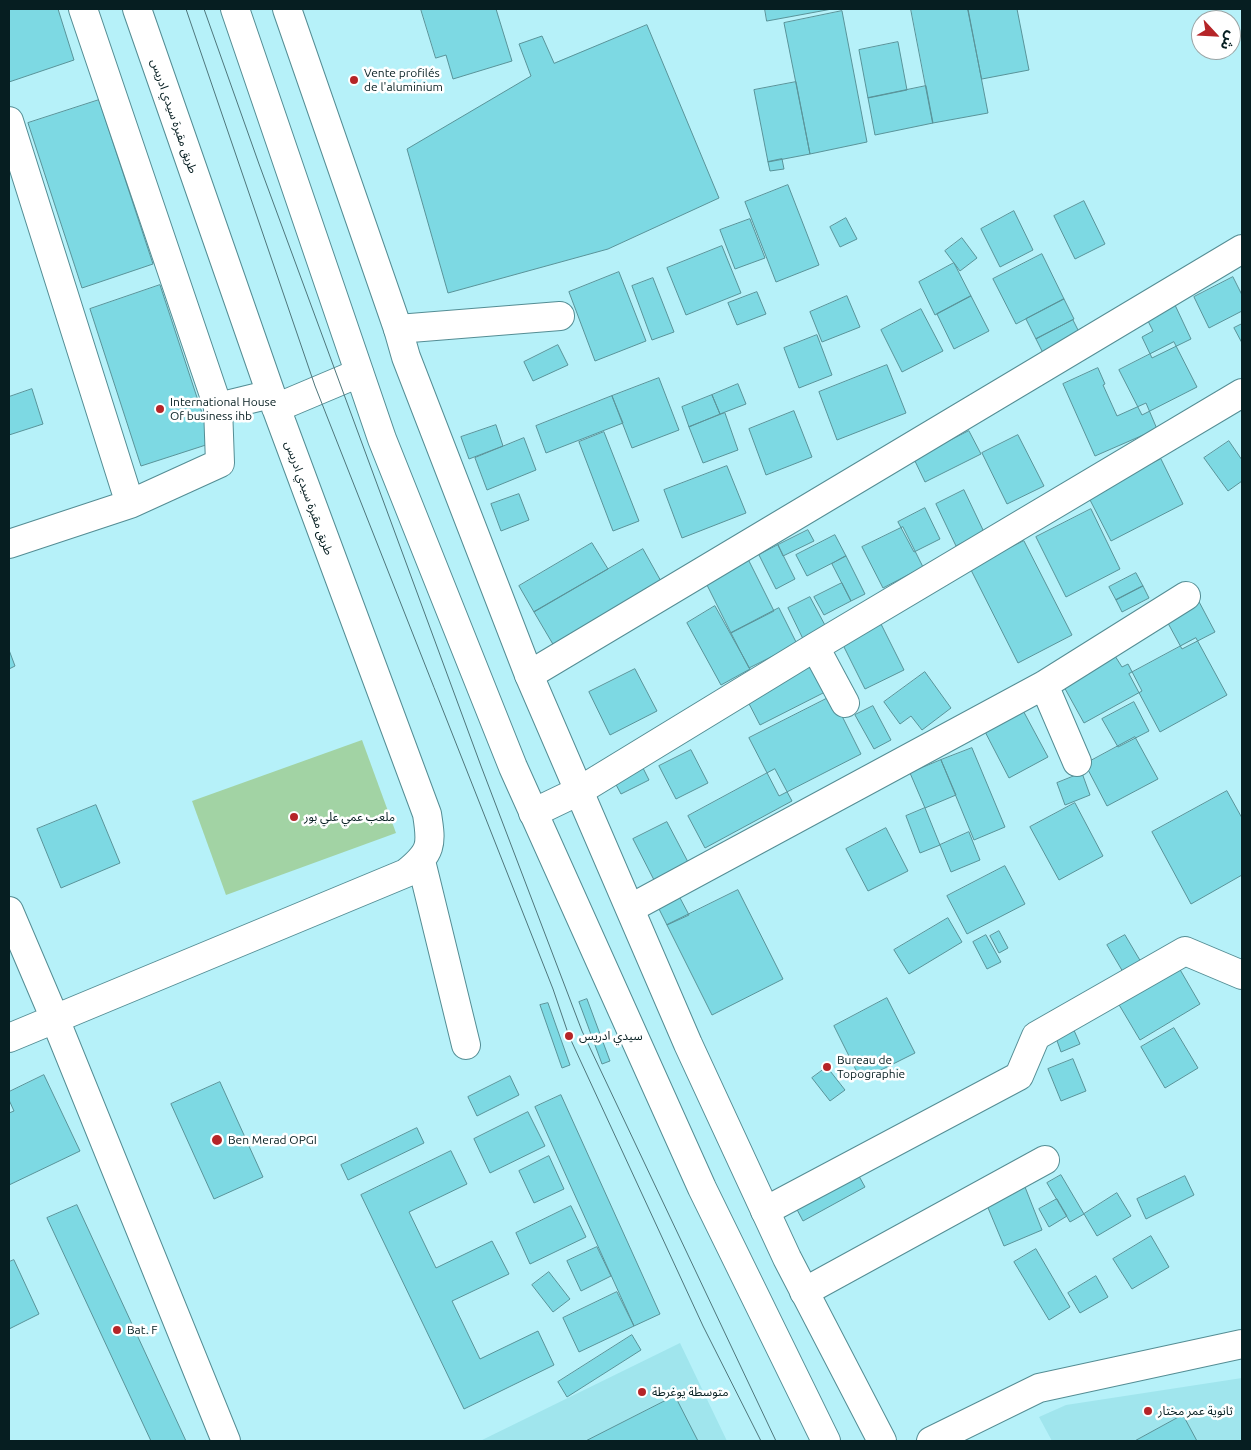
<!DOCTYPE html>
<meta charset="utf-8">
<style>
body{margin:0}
#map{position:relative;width:1251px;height:1450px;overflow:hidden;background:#b6f1f9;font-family:Ubuntu,"Noto Sans Arabic",sans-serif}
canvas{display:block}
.frame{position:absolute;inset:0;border:10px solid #061e21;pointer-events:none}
.north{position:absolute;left:1191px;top:10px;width:50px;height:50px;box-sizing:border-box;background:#fff;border:1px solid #9ba5a6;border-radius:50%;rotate:115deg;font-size:14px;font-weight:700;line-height:20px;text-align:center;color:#061e21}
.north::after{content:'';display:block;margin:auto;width:18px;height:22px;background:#b52528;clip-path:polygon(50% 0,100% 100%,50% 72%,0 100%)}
</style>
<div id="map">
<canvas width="1251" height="1450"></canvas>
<div class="frame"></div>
<div class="north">ش</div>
</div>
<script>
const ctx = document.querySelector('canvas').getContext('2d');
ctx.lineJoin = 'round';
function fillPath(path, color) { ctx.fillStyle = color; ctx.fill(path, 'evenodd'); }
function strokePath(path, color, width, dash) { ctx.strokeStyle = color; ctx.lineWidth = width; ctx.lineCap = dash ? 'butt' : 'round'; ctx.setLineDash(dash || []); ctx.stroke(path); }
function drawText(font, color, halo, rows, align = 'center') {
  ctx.font = font + ' Ubuntu,"Noto Sans Arabic",sans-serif'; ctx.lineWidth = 5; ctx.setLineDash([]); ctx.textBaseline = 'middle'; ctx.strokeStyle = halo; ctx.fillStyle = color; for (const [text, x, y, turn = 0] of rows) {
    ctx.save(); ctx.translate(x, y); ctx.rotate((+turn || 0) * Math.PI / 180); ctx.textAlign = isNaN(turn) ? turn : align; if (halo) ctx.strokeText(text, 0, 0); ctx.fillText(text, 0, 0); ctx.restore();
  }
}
const built = new Path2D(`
 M680,1343L727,1441H480Z
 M1242,1378V1441H1052L1039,1417L1066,1405Z`);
const green = new Path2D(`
 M362,740L396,833L226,895L192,801Z`);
const building = new Path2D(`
 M9,9H58L74,60L9,82Z
 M421,9H496L512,61L453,79L446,55L436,58Z
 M765,9H832L767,21Z
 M911,9H968L988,113L933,123Z
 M968,9H1017L1029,70L982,79Z
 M842,11L867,142L810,154L784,23Z
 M647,25L719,198L608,249L448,293L407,149L531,76L519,44L542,36L554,63Z
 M898,42L907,90L868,98L859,50Z
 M796,82L810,154L768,162L754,90Z
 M926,86L933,123L875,135L868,98Z
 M99,100L153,264L82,288L28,123Z
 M782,159L784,169L770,171L768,162Z
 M788,185L819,265L776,282L745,202Z
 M1084,201L1105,244L1075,259L1054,216Z
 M1014,211L1033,250L1000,267L981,229Z
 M846,218L857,239L840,247L830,227Z
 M750,219L765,258L735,269L720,230Z
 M962,238L977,258L960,271L945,251Z
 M722,246L741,293L686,315L667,268Z
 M1042,254L1064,299L1016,324L993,279Z
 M954,263L971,296L935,315L919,282Z
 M619,272L646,341L595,361L569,292Z
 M1233,277L1242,295V311L1209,328L1194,297Z
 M653,278L674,332L652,340L632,286Z
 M160,285L212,443L141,466L90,309Z
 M757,292L766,314L737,325L728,303Z
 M847,296L860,327L822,342L810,312Z
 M971,296L989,331L954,349L937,314Z
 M1064,299L1074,319L1036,339L1026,319Z
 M1175,305L1191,339L1152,358L1142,337L1153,331L1147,319Z
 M921,309L943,351L902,372L881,330Z
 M1073,320L1081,336L1044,355L1036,339Z
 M1242,324V343L1234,328Z
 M817,335L832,375L799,388L784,348Z
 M1174,342L1197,387L1142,415L1119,370Z
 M558,345L568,365L533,381L524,362Z
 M887,365L906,413L837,440L819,392Z
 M1098,368L1105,384L1103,385L1117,416L1146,403L1157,429L1095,456L1063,384Z
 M659,378L679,430L632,448L612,396Z
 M738,384L746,404L720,414L712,395Z
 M32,389L43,424L9,435V397Z
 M712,395L720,414L689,427L682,407Z
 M612,396L623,423L546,453L536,426Z
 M794,411L812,457L766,475L749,429Z
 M725,413L738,450L703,463L689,427Z
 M496,425L503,446L469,459L461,437Z
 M969,431L981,454L925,482L914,459Z
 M604,432L639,521L613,531L579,442Z
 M1018,435L1044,486L1007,504L982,453Z
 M524,438L536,470L487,490L475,458Z
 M1229,441L1242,460V481L1228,491L1204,458Z
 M1161,459L1183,504L1111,541L1088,496Z
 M727,466L746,513L682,538L664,490Z
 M964,490L984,532L956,546L936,504Z
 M519,494L529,520L501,531L491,504Z
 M925,508L940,539L914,552L898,522Z
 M1091,509L1120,569L1066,597L1036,537Z
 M903,527L923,567L883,588L862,547Z
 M808,530L814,541L783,556L778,545Z
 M835,535L846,556L807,576L796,555Z
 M1024,541L1072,635L1018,663L970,568Z
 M592,543L608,569L534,612L519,586Z
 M778,545L795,579L776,589L759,555Z
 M643,549L662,583L554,646L534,612Z
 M846,556L865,594L851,601L832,564Z
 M748,559L774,611L731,633L705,581Z
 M1136,573L1143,586L1116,600L1109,587Z
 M842,583L851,601L824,615L814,597Z
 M1143,586L1149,598L1122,612L1116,600Z
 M1196,596L1215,632L1182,649L1163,614Z
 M810,597L827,629L804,641L788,608Z
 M715,606L750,669L721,685L687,623Z
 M779,608L797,644L749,668L731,633Z
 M880,622L904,670L865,689L841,641Z
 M1196,638L1227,695L1160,732L1129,674Z
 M9,650L15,666L9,669Z
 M1115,656L1122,667L1128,664L1142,691L1084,723L1063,685Z
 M813,662L827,691L760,725L745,696Z
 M635,669L657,711L610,735L589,692Z
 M925,672L951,708L922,730L911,716L900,724L884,702Z
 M832,696L861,754L779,796L749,738Z
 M1134,702L1149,731L1118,747L1102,719Z
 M1019,703L1048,757L1009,778L981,724Z
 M873,706L891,740L874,749L855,715Z
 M1135,737L1158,779L1107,806L1085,764Z
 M972,748L1005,827L974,840L941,760Z
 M691,750L708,783L676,799L659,766Z
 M941,760L956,795L925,808L910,773Z
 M641,764L649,780L621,794L613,779Z
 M775,769L792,801L705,848L688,816Z
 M1082,773L1090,795L1065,805L1057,783Z
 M1227,791L1242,818V875L1191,904L1152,832Z
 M1075,803L1103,856L1059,880L1030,827Z
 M96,805L120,863L61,888L37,829Z
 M925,808L940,845L920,853L906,816Z
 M667,822L688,862L654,880L633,839Z
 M886,828L908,871L868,891L846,849Z
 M969,832L980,860L951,872L940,845Z
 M1005,866L1025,904L967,934L947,896Z
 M738,890L783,979L712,1015L667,925Z
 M679,896L689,915L667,925L658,907Z
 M948,918L962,942L909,974L894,950Z
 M999,931L1008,948L999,953L990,936Z
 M986,935L1001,962L987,969L973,942Z
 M1125,935L1141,962L1123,972L1107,945Z
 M1175,961L1200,1004L1140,1040L1115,998Z
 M887,998L915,1053L861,1080L834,1026Z
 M587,999L610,1061L602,1064L579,1002Z
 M548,1003L570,1065L562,1068L540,1005Z
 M1073,1028L1080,1044L1061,1052L1055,1035Z
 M1174,1028L1198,1068L1165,1088L1141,1047Z
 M1073,1059L1086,1091L1061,1101L1048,1069Z
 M827,1067L845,1090L830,1101L812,1078Z
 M44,1075L80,1151L9,1185V1113L14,1111L9,1100V1092Z
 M510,1076L519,1095L477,1116L468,1097Z
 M220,1082L263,1177L214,1199L171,1104Z
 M561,1095L660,1314L634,1326L535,1107Z
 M528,1112L545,1146L490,1173L474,1139Z
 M417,1128L424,1143L348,1180L341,1165Z
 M451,1151L467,1184L409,1212L436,1268L492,1241L509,1274L452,1301L480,1359L538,1331L554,1365L464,1409L361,1195Z
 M549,1156L564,1189L534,1203L519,1171Z
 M855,1169L865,1187L803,1221L793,1202Z
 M1061,1175L1084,1214L1070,1222L1047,1183Z
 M1185,1176L1194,1195L1146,1219L1137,1199Z
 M1025,1187L1042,1230L1004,1246L986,1203Z
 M1117,1193L1131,1216L1097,1236L1084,1214Z
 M1057,1199L1067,1216L1049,1227L1039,1209Z
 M77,1205L186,1441H151L47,1218Z
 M571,1206L586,1237L530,1264L516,1233Z
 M1151,1236L1169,1267L1132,1289L1113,1259Z
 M597,1247L611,1276L581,1291L567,1261Z
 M1036,1249L1070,1307L1049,1320L1014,1262Z
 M14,1260L39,1314L9,1329V1262Z
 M549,1272L570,1299L553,1312L532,1285Z
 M1096,1276L1108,1297L1080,1313L1068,1293Z
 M617,1292L634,1326L579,1352L563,1318Z
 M632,1335L641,1350L567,1397L558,1382Z
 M675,1396L698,1441H586Z
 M1183,1415L1197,1441H1135Z`);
const minor = new Path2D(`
 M9,121L130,504
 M398,329L560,316
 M218,407L271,394
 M276,408L359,373
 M9,544L130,504L220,463L218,407L83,9
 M815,647L845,703
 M529,675L1242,249
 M1044,685L1077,762
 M533,813L579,791L815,647L1242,393
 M421,861L466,1045
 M631,908L1044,685L1186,596
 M9,911L55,1019L226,1441
 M9,1038L406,873C432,852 432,845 427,814L271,394L137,9
 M765,1211L1019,1076L1036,1036L1185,951L1242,975
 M804,1292L1045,1160
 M931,1441L1039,1388L1242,1344`);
const major = new Path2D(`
 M235,9L382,439L513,767L702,1188L826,1441
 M287,9L398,329L406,357L529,675L688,1044L787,1258L882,1441`);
const tram = new Path2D(`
 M186,9L315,386L553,989L569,1036L703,1326L761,1441
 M204,9L259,164L481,766L582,1031L776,1441`);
const markers = [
 [354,80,5,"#b52528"],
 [160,409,5,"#b52528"],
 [294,817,5,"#b52528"],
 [569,1036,5,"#b52528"],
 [827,1067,5,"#b52528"],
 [217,1140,6,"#b52528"],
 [117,1330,5,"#b52528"],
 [642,1392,5,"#b52528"],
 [1148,1411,5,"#b52528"]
];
const poiNames = [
 ["Vente profilés",364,73],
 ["de l'aluminium",364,87],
 ["International House",170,402],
 ["Of business ihb",170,416],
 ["ملعب عمي علي بور",304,817],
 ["سيدي ادريس",579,1036],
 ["Bureau de",837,1060],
 ["Topographie",837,1074],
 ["Ben Merad OPGI",228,1140],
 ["Bat. F",127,1330],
 ["متوسطة يوغرطة",652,1392],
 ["ثانوية عمر مختار",1158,1411]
];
const streetNames = [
 ["طريق مقبرة سيدي ادريس",174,116,71],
 ["طريق مقبرة سيدي ادريس",309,498,70]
];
fillPath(built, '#a0e5ed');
fillPath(green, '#a2d3a4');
fillPath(building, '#7dd9e3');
strokePath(building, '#599399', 1);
strokePath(minor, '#548d94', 30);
strokePath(major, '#548d94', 30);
strokePath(minor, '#fff', 28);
strokePath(major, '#fff', 28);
strokePath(tram, '#4f767b', 1);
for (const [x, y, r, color] of markers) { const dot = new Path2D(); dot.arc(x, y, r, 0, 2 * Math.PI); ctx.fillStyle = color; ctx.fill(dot); strokePath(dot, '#fff', 2); }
drawText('12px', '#061e21', '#fff', poiNames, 'left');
drawText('12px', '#061e21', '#fff', streetNames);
</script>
